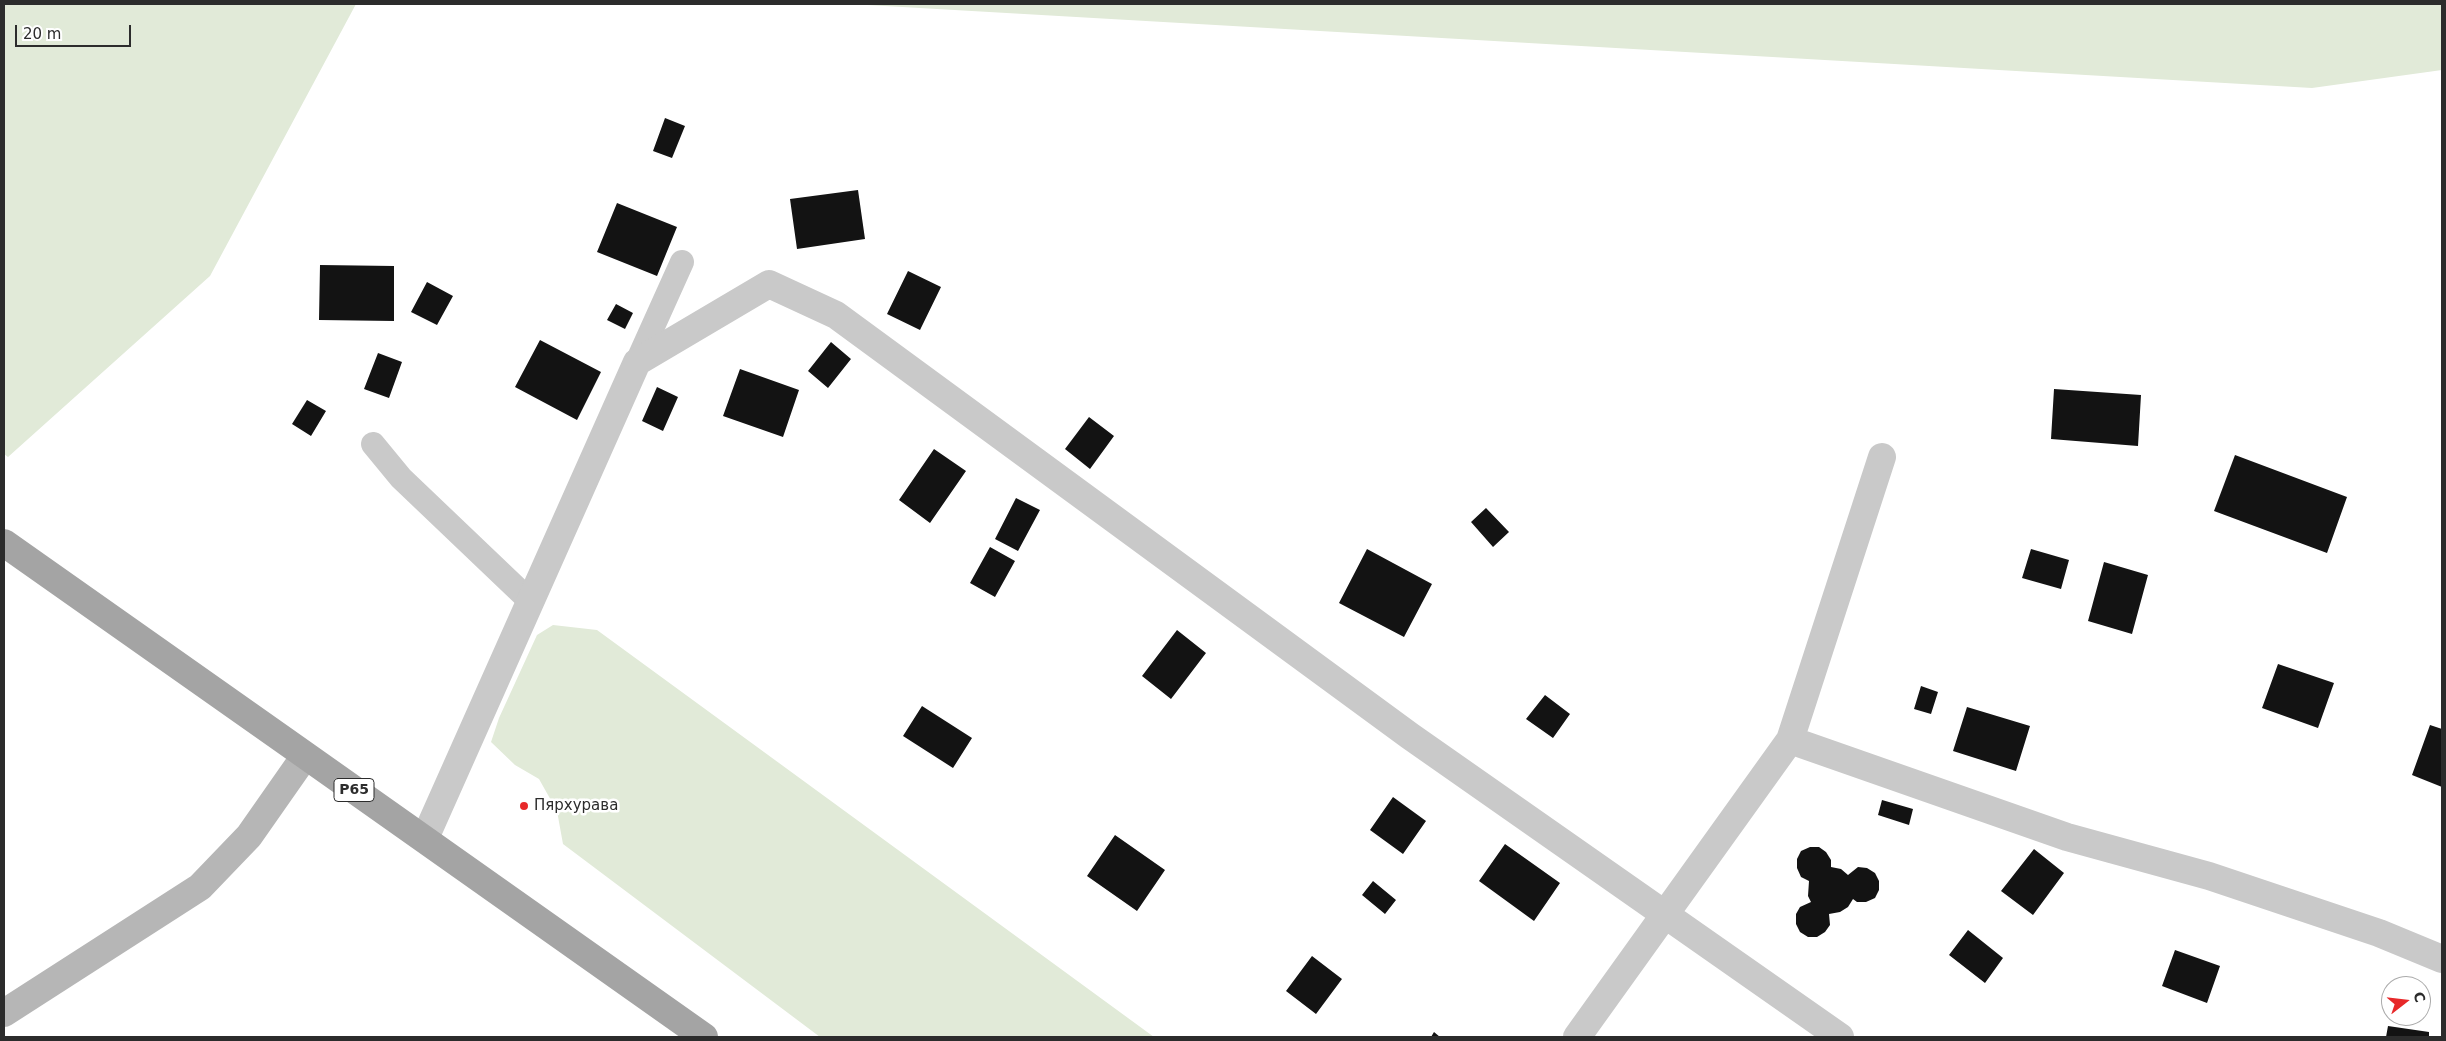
<!DOCTYPE html>
<meta charset="utf-8">
<style>
body{margin:0}
#map{position:relative;width:2446px;height:1041px;overflow:hidden;background:#fff;font-family:"DejaVu Sans",sans-serif}
canvas{display:block}
.frame{position:absolute;inset:0;border:5px solid #2c2c2c;pointer-events:none}
.north{position:absolute;left:2381px;top:976px;width:50px;height:50px;box-sizing:border-box;background:#fff;border:1px solid #ababab;border-radius:50%;rotate:74deg;font-size:14px;font-weight:700;line-height:20px;text-align:center;color:#2c2c2c}
.north::after{content:'';display:block;margin:auto;width:18px;height:22px;background:#e7292a;clip-path:polygon(50% 0,100% 100%,50% 72%,0 100%)}
.scale{position:absolute;left:15px;top:25px;width:116px;height:22px;box-sizing:border-box;border:2px solid #2c2c2c;border-top:0;padding-left:6px;font-size:15px;line-height:18px;white-space:nowrap;color:#2c2c2c;-webkit-text-stroke:4px #fff;paint-order:stroke}
</style>
<div id="map">
<canvas width="2446" height="1041"></canvas>
<div class="frame"></div>
<div class="north">С</div>
<div class="scale">20 m</div>
</div>
<script>
const ctx = document.querySelector('canvas').getContext('2d');
ctx.lineJoin = 'round';
function fillPath(path, color) { ctx.fillStyle = color; ctx.fill(path, 'evenodd'); }
function strokePath(path, color, width, dash) { ctx.strokeStyle = color; ctx.lineWidth = width; ctx.lineCap = dash ? 'butt' : 'round'; ctx.setLineDash(dash || []); ctx.stroke(path); }
function drawText(font, color, halo, rows, align = 'center') {
  ctx.font = font + ' "DejaVu Sans",sans-serif'; ctx.lineWidth = 5; ctx.setLineDash([]); ctx.textBaseline = 'middle'; ctx.strokeStyle = halo; ctx.fillStyle = color; for (const [text, x, y, turn = 0] of rows) {
    ctx.save(); ctx.translate(x, y); ctx.rotate((+turn || 0) * Math.PI / 180); ctx.textAlign = isNaN(turn) ? turn : align; if (halo) ctx.strokeText(text, 0, 0); ctx.fillText(text, 0, 0); ctx.restore();
  }
}
const green = new Path2D(`
 M4,4H356L210,276L8,457L4,454Z
 M850,4H2442V70L2312,88Z
 M553,625L597,630L1154,1037H820L563,844L557,811L539,779L515,765L491,742L499,718L537,635Z`);
const building = new Path2D(`
 M665,118L685,126L672,158L653,151Z
 M858,190L865,239L797,249L790,199Z
 M617,203L677,227L657,276L597,252Z
 M320,265L394,266V321L319,320Z
 M908,271L941,287L920,330L887,314Z
 M427,282L453,296L437,325L411,312Z
 M616,304L633,313L625,329L607,320Z
 M540,340L601,372L577,420L515,387Z
 M831,342L851,359L828,388L808,371Z
 M378,353L402,362L389,398L364,389Z
 M740,369L799,390L783,437L723,416Z
 M657,387L678,397L663,431L642,421Z
 M2054,389L2141,395L2138,446L2051,439Z
 M307,400L326,411L311,436L292,424Z
 M1089,417L1114,436L1090,469L1065,449Z
 M934,449L966,471L930,523L899,500Z
 M2235,455L2347,497L2327,553L2214,511Z
 M1016,498L1040,510L1018,551L995,539Z
 M1486,508L1509,532L1493,547L1471,522Z
 M990,547L1015,561L995,597L970,583Z
 M1367,549L1432,584L1404,637L1339,603Z
 M2031,549L2069,560L2061,589L2022,578Z
 M2104,562L2148,575L2132,634L2088,621Z
 M1177,630L1206,653L1171,699L1142,676Z
 M2278,664L2334,683L2318,728L2262,708Z
 M1921,686L1938,692L1931,714L1914,709Z
 M1545,695L1570,714L1553,738L1526,719Z
 M922,706L972,738L953,768L903,736Z
 M1967,707L2030,726L2016,771L1953,751Z
 M2430,725L2442,729V787L2412,775Z
 M1393,797L1426,821L1403,854L1370,830Z
 M1882,800L1913,809L1909,825L1878,815Z
 M1115,835L1165,870L1137,911L1087,876Z
 M1505,844L1560,883L1534,921L1479,881Z
 M1810,847H1819L1826,852L1831,860V867L1841,869L1848,875L1858,867L1867,868L1875,873L1879,881V890L1875,898L1866,902H1857L1853,899L1848,907L1840,912L1829,914L1830,925L1825,932L1817,937H1808L1800,932L1796,924V914L1800,907L1811,902L1808,896L1809,881L1801,877L1797,868V859L1801,851Z
 M2034,849L2064,873L2033,915L2001,891Z
 M1373,881L1396,900L1385,914L1362,895Z
 M1968,930L2003,958L1985,983L1949,955Z
 M2175,950L2220,966L2207,1003L2162,986Z
 M1312,956L1342,979L1316,1014L1286,991Z
 M2388,1026L2429,1032V1037H2386Z
 M1434,1032L1440,1037H1431Z`);
const lane = new Path2D(`
 M637,362L682,262
 M373,444L401,478L531,602`);
const street = new Path2D(`
 M1790,740L2067,837L2209,876L2379,933L2442,959
 M425,838L637,362L769,284L836,315L1410,736L1840,1037
 M1577,1037L1790,740L1882,457`);
const secondary = new Path2D(`
 M4,1013L200,887L249,836L305,756`);
const primary = new Path2D(`
 M4,543C237,708 472,871 704,1037`);
const markers = [
 [524,806,5,"#e7292a"]
];
const shields = [
 [354,790,40]
];
const shieldNames = [
 ["Р65",354,790]
];
const poiNames = [
 ["Пярхурава",534,806]
];
fillPath(green, '#e1ead8');
fillPath(building, '#131313');
strokePath(lane, '#c9c9c9', 24);
strokePath(street, '#c9c9c9', 28);
strokePath(secondary, '#b6b6b6', 28);
strokePath(primary, '#a4a4a4', 28);
for (const [x, y, r, color] of markers) { const dot = new Path2D(); dot.arc(x, y, r, 0, 2 * Math.PI); ctx.fillStyle = color; ctx.fill(dot); strokePath(dot, '#fff', 2); }
for (const [x, y, w] of shields) { const box = new Path2D(); box.roundRect(x - w / 2, y - 11.5, w, 23, 4); ctx.fillStyle = '#fff'; ctx.fill(box); strokePath(box, '#2c2c2c', 1); }
drawText('bold 14px', '#2c2c2c', null, shieldNames);
drawText('15px', '#2c2c2c', '#fff', poiNames, 'left');
</script>
